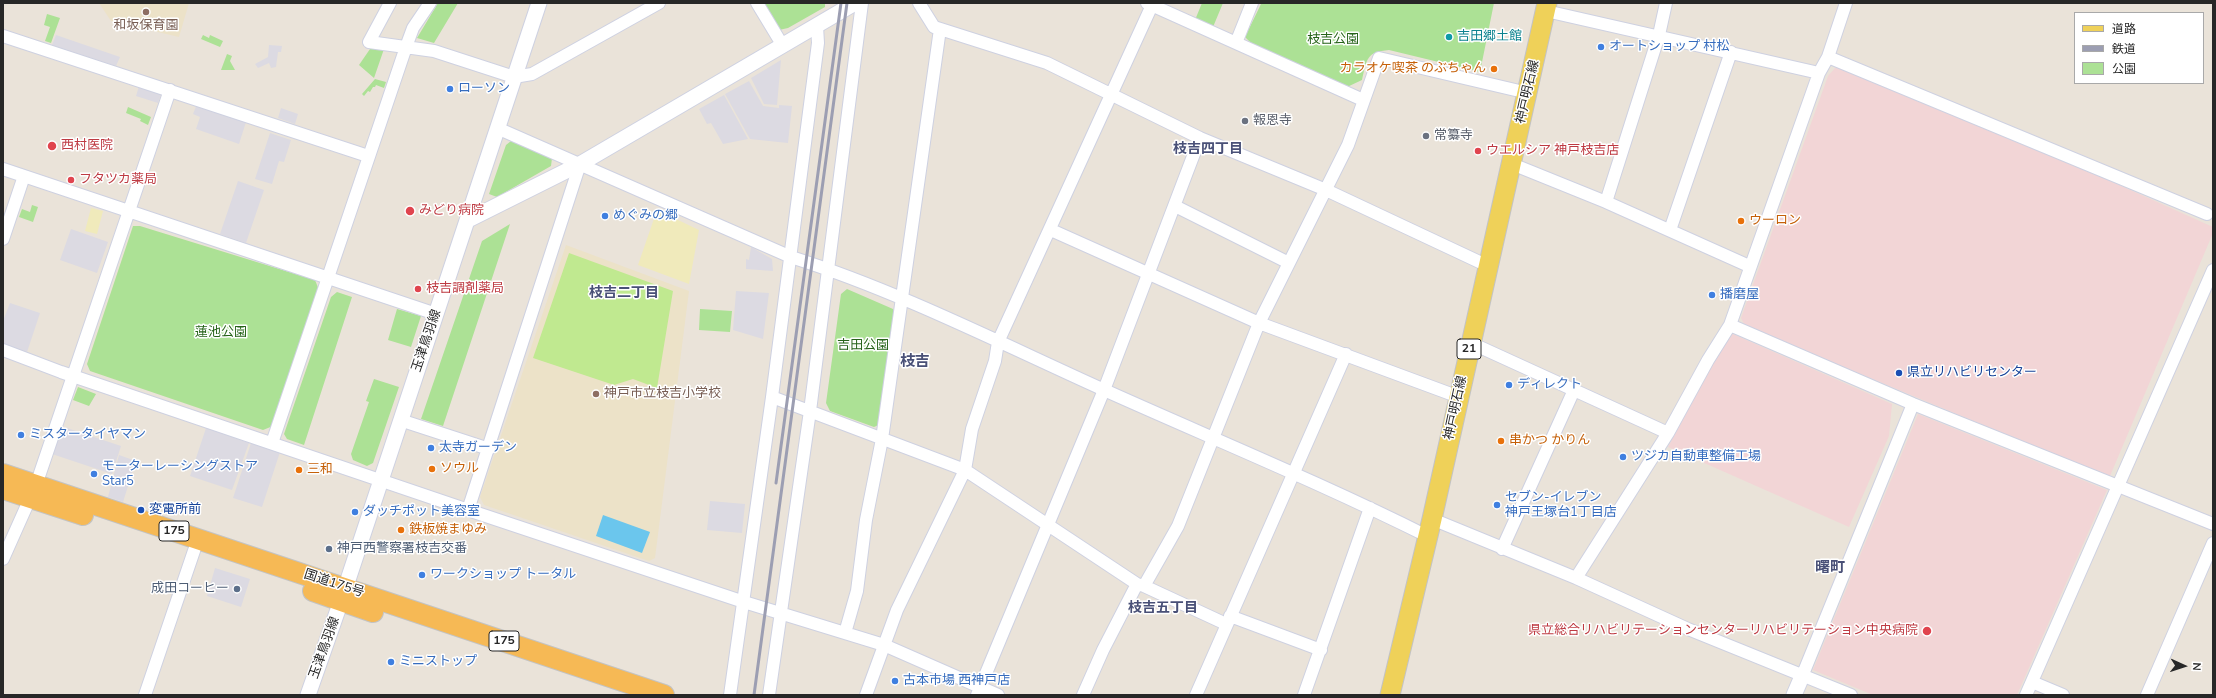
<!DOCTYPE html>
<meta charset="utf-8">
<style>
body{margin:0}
#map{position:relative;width:2216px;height:698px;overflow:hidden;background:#eae3d9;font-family:"Nunito Sans","Noto Sans JP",sans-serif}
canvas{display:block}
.frame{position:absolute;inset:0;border:4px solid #272727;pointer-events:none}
.legend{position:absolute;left:2074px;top:12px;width:130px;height:72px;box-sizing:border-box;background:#fff;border:1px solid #a9a9a9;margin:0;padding:5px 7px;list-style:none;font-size:12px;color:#272727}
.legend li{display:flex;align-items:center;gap:8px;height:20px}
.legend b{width:20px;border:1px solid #a9a9a9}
.north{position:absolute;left:2164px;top:646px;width:40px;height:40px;-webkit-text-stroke:3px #fff;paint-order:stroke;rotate:93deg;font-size:11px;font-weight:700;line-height:16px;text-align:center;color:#272727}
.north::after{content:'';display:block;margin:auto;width:14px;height:18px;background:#272727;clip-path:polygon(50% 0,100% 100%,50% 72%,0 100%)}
</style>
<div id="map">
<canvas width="2216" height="698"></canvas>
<div class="frame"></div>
<ul class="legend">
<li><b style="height:5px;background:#efd159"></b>道路</li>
<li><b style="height:5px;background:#9c9eb2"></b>鉄道</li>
<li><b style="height:11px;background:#ace195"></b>公園</li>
</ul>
<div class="north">N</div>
</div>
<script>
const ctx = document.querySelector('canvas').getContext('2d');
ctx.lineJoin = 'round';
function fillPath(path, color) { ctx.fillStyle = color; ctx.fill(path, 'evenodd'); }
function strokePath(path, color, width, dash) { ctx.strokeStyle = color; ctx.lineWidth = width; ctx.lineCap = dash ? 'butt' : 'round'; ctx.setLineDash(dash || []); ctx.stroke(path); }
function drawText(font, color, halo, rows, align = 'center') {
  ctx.font = font + ' "Nunito Sans","Noto Sans JP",sans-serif'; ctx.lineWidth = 3; ctx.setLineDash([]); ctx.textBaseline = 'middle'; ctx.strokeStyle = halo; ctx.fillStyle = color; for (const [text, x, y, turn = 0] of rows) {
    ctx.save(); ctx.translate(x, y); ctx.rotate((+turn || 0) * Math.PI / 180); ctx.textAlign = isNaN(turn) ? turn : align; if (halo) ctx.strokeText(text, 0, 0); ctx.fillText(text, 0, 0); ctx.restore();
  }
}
const industrial = new Path2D(`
 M56,35L120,57L116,66L52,45Z
 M269,45L282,46L281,52H278L276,67L271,68L269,63L258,68L255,64L268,57Z
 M781,60L777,105L764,104L751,78Z
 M749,81L763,106L779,108V105L792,106L788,143L750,139L725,94Z
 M139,86L161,94L158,103L136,96Z
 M724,95L748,139L723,144L711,123L707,124L699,109Z
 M197,104L246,122L239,144L196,129L200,117L193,114Z
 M281,108L298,114L295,124L278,118Z
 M270,133L291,140L284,162L279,161L272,184L255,179Z
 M238,181L264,190L246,243L220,234Z
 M71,229L108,242L97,273L60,260Z
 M751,247L772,259L773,271L746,269V259L749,260Z
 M736,291L769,293L763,339L733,330Z
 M10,303L40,313L27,352L3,344V321Z
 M61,426L121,446L112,474L52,454Z
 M206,428L249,443L232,490L190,476Z
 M251,443L280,452L262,507L233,498Z
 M119,455L136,461L123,502L108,497Z
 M710,501L745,504L742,533L707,530Z
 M215,568L250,579L241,607L207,596Z`);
const education = new Path2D(`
 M99,3H189L179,37L111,21Z
 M566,245L689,291L655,558L649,561L484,505L480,497Z`);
const medical = new Path2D(`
 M1836,67L2023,136L2039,149L2213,227V233L2110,476L2019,440L1745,326L1741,318L1828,76Z
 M1733,334L1892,404L1889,436L1849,527L1668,447L1726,335Z
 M1918,414L2107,490L2017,695H1873L1813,670Z`);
const green = new Path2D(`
 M438,3H458L434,43L417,38Z
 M764,3H825V7L788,28L779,30Z
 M1202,3H1223L1213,27L1195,20Z
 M1259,3H1494L1480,72L1389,50C1366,52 1367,59 1362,80L1347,87L1253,45L1245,37L1261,4Z
 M47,14L60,18L51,43L45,41L50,27L44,25Z
 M203,35L209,38L210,35L223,41L220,47L201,39Z
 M370,49H384L374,78L359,65Z
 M227,54L232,56L230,61L235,70H221Z
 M375,79L386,82L384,88L376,85L375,87H373L370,92L368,91L364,96L362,94Z
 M128,107L151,117L148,125L140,121L141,119L126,113Z
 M511,141L552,158L551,166L497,197L489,194L506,145Z
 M32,205L38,207L33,222L19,217L22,209L30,212Z
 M510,224L443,426L421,419L482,241Z
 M133,226H140L315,280L319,290L273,426L263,430L90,371L87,364Z
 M847,289L893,309L896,314L881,424L874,427L830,411L826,403L841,294Z
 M337,292L352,297L304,445L287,439L284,434L331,297Z
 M397,309L421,316L411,347L388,340Z
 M700,309L732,311L730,332L699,330Z
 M374,379L399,387L373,463L367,466L353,460L351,454L369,402L366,401Z
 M78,387L96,394L89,406L73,400Z`);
const sand = new Path2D(`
 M91,208L103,211L97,234L85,231Z
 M657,210L699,230L689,284L638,265Z`);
const pitch = new Path2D(`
 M569,253L673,291L657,388L633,379L614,385L533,358Z`);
const water = new Path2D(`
 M603,515L650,532L642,553L596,536Z`);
const minor = new Path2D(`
 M390,3L369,42L434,51L514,77L532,74L659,3
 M757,3L783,46
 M919,3L934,27L1047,63L1200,138L1326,190L1488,266
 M1147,3L1363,100
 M1546,11L1819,73
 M3,36L368,156
 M1236,43L1252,3
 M1828,57L2207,214
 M497,128L791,257C898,291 1000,343 1102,389C1211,438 1321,483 1427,536
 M1512,164L1606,202L1749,266
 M3,169L436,314
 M1606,202L1659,35L1666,3
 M1175,206L1289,263
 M1051,230L1259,323L1459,397
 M1670,230L1731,52
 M3,239L24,176
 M1730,325L1913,404L2213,524
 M1471,343L1668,433
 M3,350L61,372L468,510L744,602L884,645L998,695
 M772,397L965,470L1137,584
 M400,420L489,449
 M272,443L406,47L413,28L430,3
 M468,510L580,164
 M1432,519L1576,578L1688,629L1851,695
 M1502,549L1574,390
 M3,559L36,485L170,90
 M1576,578L1668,433L1708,360L1730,325L1819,73L1828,57L1846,3
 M1144,586L1226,624
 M1230,616L1321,650
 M845,633L857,591L866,520L882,439L940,29
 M1803,674L1913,404
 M2032,682L2063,695
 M145,695L198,539
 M730,695L772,397L818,43L817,26
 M769,695L810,411L862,3
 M866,695L897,610L965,470L972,429L995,361L998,342L1153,3
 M977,695L1104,390L1200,138
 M1083,695L1103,650L1137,584L1144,586L1178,526L1259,323L1348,145L1379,58L1528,93
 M1196,695L1346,354
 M1304,695L1370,508
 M2026,695L2213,270
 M2147,695L2213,543`);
const tertiary = new Path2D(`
 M468,220L580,164L855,3
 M308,695L341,601L539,3
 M1794,695L1803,674`);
const primary = new Path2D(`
 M1390,695L1432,519L1547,3`);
const trunk = new Path2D(`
 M3,474L664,695
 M3,489L83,515
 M313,591L373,612`);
const rail = new Path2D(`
 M776,483L841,3
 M754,695L847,3`);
const markers = [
 [146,12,4,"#8d6e63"],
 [1449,37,4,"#0f9aa8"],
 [1601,47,4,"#3f7fe0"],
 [1494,69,4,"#e8710a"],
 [450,89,4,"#3f7fe0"],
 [1245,121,4,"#6b7280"],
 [1426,136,4,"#6b7280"],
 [52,146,5,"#e0444e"],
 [1478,151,4,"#e0444e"],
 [71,180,4,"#e0444e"],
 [410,211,5,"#e0444e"],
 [605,216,4,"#3f7fe0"],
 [1741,221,4,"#e8710a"],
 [418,289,4,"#e0444e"],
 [1712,295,4,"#3f7fe0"],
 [1899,373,4,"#1a4fb4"],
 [1509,385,4,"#3f7fe0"],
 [596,394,4,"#8d6e63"],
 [21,435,4,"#3f7fe0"],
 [1501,441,4,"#e8710a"],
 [431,448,4,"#3f7fe0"],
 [1623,457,4,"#3f7fe0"],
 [432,469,4,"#e8710a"],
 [299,470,4,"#e8710a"],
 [94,474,4,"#3f7fe0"],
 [1497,505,4,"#3f7fe0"],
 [141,510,4,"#1a4fb4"],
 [355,512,4,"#3f7fe0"],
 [401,530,4,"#e8710a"],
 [329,549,4,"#5c6f8a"],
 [422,575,4,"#3f7fe0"],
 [237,589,4,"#5c6f8a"],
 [1927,631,5,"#e0444e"],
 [391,662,4,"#3f7fe0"],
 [895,681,4,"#3f7fe0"]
];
const shields = [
 [1469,349,24],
 [174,531,30],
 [504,641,30]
];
const shieldNames = [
 ["21",1469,349],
 ["175",174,531],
 ["175",504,641]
];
const educationNames = [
 ["和坂保育園",146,26],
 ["神戸市立枝吉小学校",604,394,"left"]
];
const cultureNames = [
 ["吉田郷土館",1457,37]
];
const parkNames = [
 ["枝吉公園",1333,40],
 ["蓮池公園",221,333],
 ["吉田公園",863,346]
];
const shopNames = [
 ["オートショップ 村松",1609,47],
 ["ローソン",458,89],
 ["めぐみの郷",613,216],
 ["播磨屋",1720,295],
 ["ディレクト",1517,385],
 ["ミスタータイヤマン",29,435],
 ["太寺ガーデン",439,448],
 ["ツジカ自動車整備工場",1631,457],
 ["モーターレーシングストア",102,467],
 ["Star5",102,482],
 ["セブン-イレブン",1505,498],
 ["神戸王塚台1丁目店",1505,513],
 ["ダッチポット美容室",363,512],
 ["ワークショップ トータル",430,575],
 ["ミニストップ",399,662],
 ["古本市場 西神戸店",903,681]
];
const foodNames = [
 ["カラオケ喫茶 のぶちゃん",1486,69,"right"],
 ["ウーロン",1749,221],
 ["串かつ かりん",1509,441],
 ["ソウル",440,469],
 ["三和",307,470],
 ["鉄板焼まゆみ",409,530]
];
const streetNames = [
 ["神戸明石線",1528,92,-77],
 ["玉津鳥羽線",427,341,-71],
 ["神戸明石線",1456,408,-78],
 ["国道175号",334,584,18],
 ["玉津鳥羽線",325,648,-70]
];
const worshipNames = [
 ["報恩寺",1253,121],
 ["常纂寺",1434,136]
];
const healthNames = [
 ["西村医院",61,146],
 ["ウエルシア 神戸枝吉店",1486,151],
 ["フタツカ薬局",79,180],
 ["みどり病院",419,211],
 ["枝吉調剤薬局",426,289],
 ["県立総合リハビリテーションセンターリハビリテーション中央病院",1918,631,"right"]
];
const transitNames = [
 ["県立リハビリセンター",1907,373],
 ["変電所前",149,510]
];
const serviceNames = [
 ["神戸西警察署枝吉交番",337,549],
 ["成田コーヒー",229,589,"right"]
];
const neighbourhoodNames = [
 ["枝吉四丁目",1208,150],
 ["枝吉二丁目",624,294],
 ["枝吉五丁目",1163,609]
];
const quarterNames = [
 ["枝吉",915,362],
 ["曙町",1830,568]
];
fillPath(industrial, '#dcdae2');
fillPath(education, '#ece2c8');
fillPath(medical, '#f2d5d6');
fillPath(green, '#ace195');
fillPath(sand, '#f0eabb');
fillPath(pitch, '#c0e990');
fillPath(water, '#6bc6ed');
strokePath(minor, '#ced1e1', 14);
strokePath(tertiary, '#ced1e1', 17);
strokePath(primary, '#c3c3c3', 21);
strokePath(trunk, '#c3c3c3', 22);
strokePath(minor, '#fff', 12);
strokePath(tertiary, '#fff', 15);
strokePath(primary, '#efd159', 19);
strokePath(trunk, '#f6b955', 20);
strokePath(rail, '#9c9eb2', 3);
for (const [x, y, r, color] of markers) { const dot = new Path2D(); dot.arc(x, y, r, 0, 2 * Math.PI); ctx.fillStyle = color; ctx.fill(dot); strokePath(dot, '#fff', 1.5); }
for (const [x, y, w] of shields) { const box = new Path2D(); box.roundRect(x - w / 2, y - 10, w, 20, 3); ctx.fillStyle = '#fff'; ctx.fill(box); strokePath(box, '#272727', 1); }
drawText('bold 12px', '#272727', null, shieldNames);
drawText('13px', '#785e54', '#fff', educationNames);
drawText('13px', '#0d838f', '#fff', cultureNames, 'left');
drawText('13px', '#266319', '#fff', parkNames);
drawText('13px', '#366cbe', '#fff', shopNames, 'left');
drawText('13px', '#c56008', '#fff', foodNames, 'left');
drawText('13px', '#272727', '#fff', streetNames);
drawText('13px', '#5b616d', '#fff', worshipNames, 'left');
drawText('13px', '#be3a42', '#fff', healthNames, 'left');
drawText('13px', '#164399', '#fff', transitNames, 'left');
drawText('13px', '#4e5e75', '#fff', serviceNames, 'left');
drawText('bold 14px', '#495077', '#fff', neighbourhoodNames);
drawText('bold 15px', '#495077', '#fff', quarterNames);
</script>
